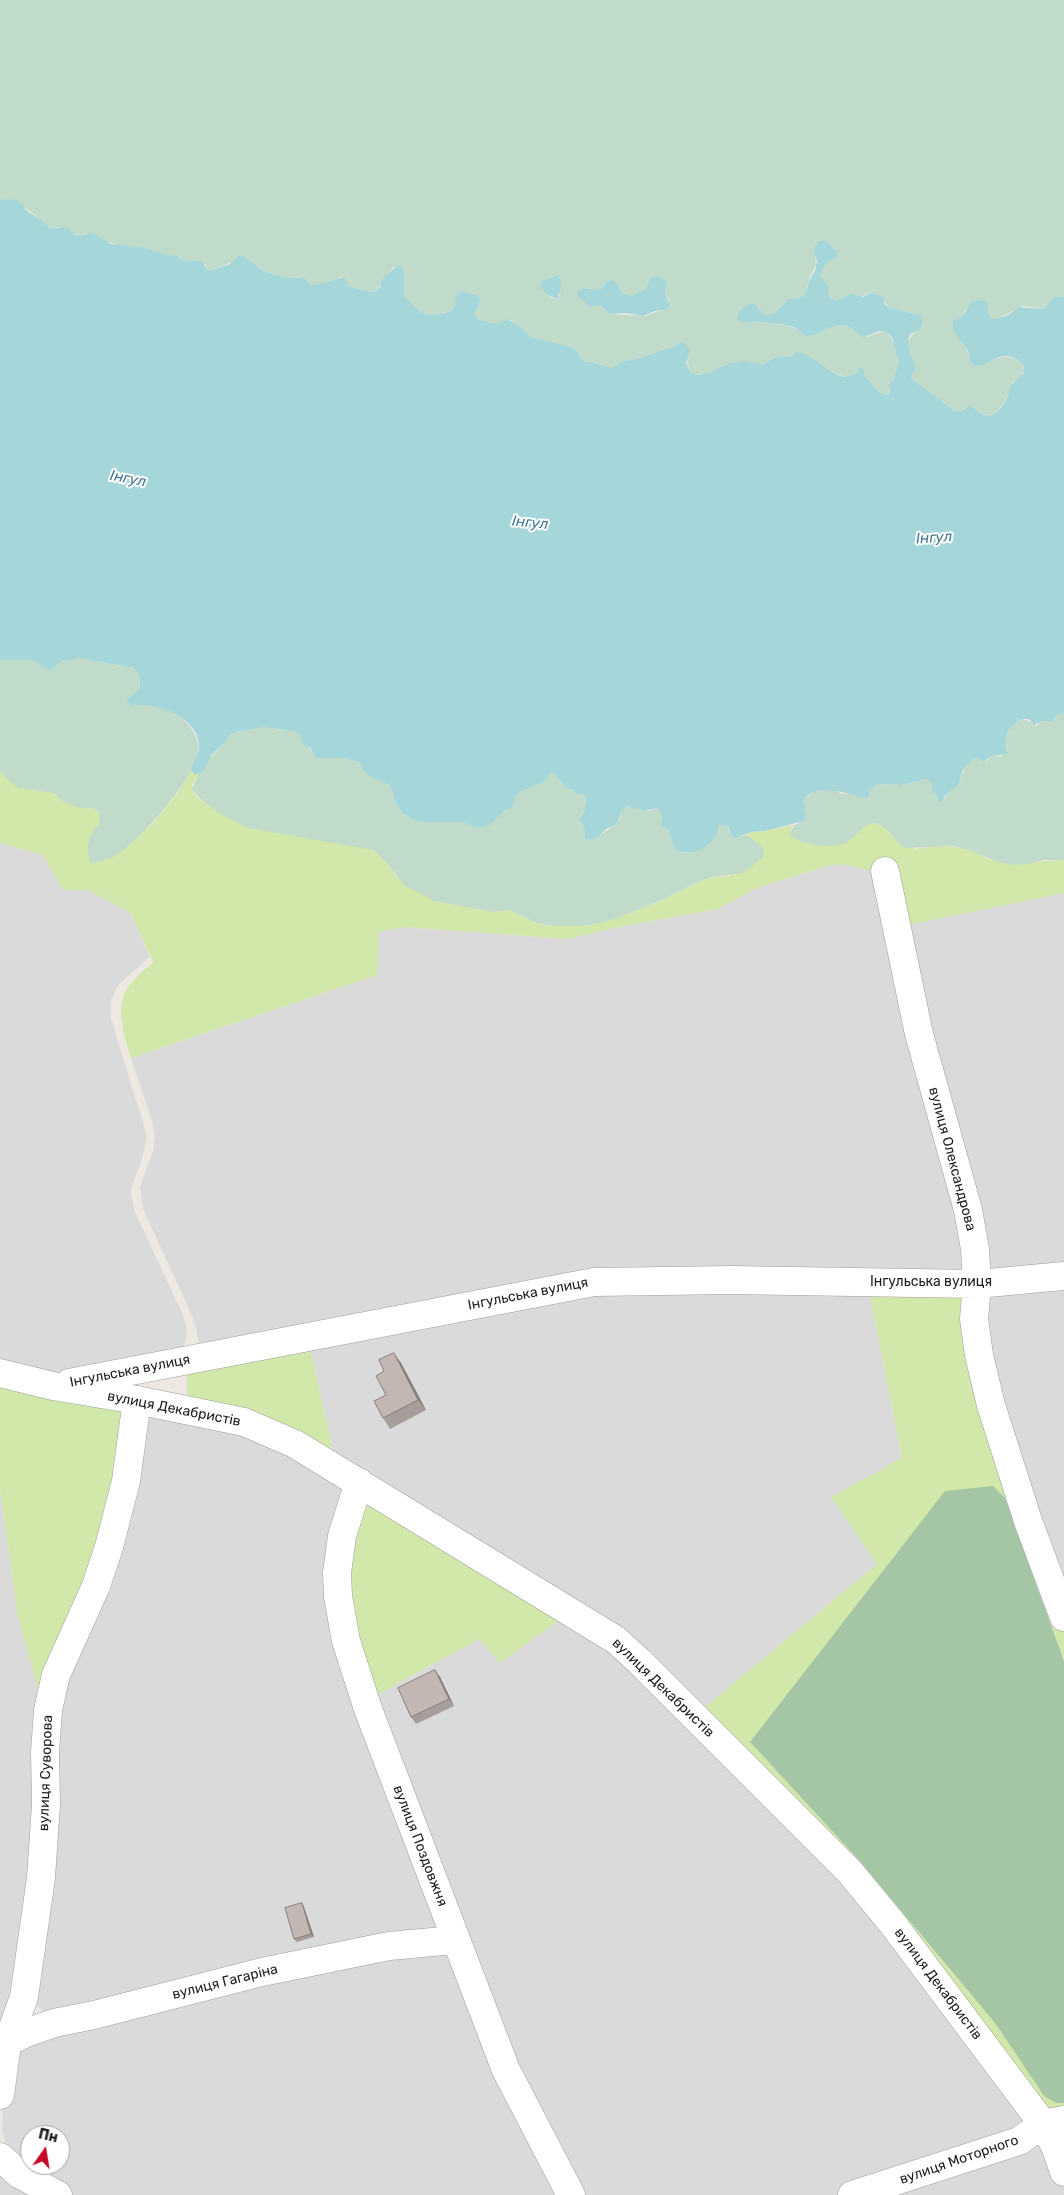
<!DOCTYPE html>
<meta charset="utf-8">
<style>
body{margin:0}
#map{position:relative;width:1064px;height:2195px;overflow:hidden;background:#eee8e3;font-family:Rubik,sans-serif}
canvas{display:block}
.north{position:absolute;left:20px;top:2125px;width:50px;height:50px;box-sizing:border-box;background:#fff;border:1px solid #a5a5a5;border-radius:50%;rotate:13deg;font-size:14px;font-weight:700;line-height:20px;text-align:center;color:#1d1d1d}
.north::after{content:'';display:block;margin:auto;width:18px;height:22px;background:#c30727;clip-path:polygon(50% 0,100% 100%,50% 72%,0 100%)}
</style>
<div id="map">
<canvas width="1064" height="2195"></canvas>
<div class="north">Пн</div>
</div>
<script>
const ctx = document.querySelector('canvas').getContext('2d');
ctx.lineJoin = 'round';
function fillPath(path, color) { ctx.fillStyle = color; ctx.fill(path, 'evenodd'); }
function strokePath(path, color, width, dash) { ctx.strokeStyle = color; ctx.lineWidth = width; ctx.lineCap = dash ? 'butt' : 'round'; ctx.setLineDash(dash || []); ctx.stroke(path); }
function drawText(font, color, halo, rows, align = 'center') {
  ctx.font = font + ' Rubik,sans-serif'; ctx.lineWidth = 4; ctx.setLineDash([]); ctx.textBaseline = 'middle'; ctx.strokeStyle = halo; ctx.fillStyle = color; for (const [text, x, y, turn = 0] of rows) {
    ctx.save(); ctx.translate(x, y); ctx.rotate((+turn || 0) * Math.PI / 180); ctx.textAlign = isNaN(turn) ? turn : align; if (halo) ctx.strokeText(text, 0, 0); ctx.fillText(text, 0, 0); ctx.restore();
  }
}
const residential = new Path2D(`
 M0,843L43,855L63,890H87L130,912L150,957L118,985L111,1000V1018L147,1136L141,1163L132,1185L131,1195L135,1212L183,1315L187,1329L186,1340L183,1349L73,1380L0,1367Z
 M830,865H848L875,872L941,1128L967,1273L731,1277L199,1345L196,1327L190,1311L143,1209L140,1187L153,1151L155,1136L152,1121L131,1058L377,975L379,932L404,927L568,939L618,927L718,909L754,889Z
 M1064,893V1269L989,1277L899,926Z
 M1064,1281V1605L982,1355L990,1289Z
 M594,1290H869L902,1458L831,1497L878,1563L700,1711L335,1461L309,1343Z
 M140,1415L207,1418L344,1481L332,1572L439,1926L436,1932L44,2012L32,2001L52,1711Z
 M0,1489L18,1616L43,1706L37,1877L0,2041Z
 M565,1616L612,1645L846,1876L1030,2127L841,2195H576L547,2140L369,1699L479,1639L500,1663Z
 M441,1953L454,1960L564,2195H68L9,2155L2,2131L3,2099L15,2047L263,1976ZM30,2135H60V2165H30Z
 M1041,2139L1064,2183V2195H866Z
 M0,2174L48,2195H0Z`);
const grass = new Path2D(`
 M191,770L194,774H199C198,777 193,782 193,785C189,798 210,805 218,810L373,850L386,862L396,876L434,901L493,912L509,910L537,923L553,926H584L613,920L664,899L696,883L712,877L730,876L755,841L746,835L751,832L765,831L794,825L790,831H859L864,826L874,823L884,827L914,849C933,846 952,844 971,851C980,854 990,860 999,862C1022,866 1042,860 1064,860V893L893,928L875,872L848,865H830L754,889L718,909L618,927L568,939L404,927L379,932L377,975L131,1058C125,1038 114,1006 128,987C135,977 145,970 153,962L130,912L87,890H63L43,855L0,843V771L8,780L32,790L54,793L62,801L79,808H93L99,812V824L91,835L114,856L151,825L178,793Z
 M869,1290L954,1293L963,1299L1064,1630V1661L1005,1498L750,1742L857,1858L995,2023L1044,2096L1056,2103H1064V2112L1048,2109L700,1711L877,1564L831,1497L902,1458Z
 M309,1343L335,1461L193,1400L187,1394V1374Z
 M0,1379L119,1408L126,1419L122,1479L43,1706L18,1617L0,1489Z
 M364,1495L565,1616L500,1663L479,1639L369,1699L342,1596Z`);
const wetland = new Path2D(`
 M0,0H1064V296L1055,297L1043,309L1023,306L997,319H992L989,315L988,303L965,310L963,316L955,319L953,327L968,352L970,361L979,366C995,358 1010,351 1024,365C1023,374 1022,379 1013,382C1005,400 996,429 974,407L965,408L960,412L955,411L913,380L911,376L914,364L912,361L908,341L923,321L919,315L888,307L880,295L869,293C859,298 840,304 829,297L825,282L821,276C822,267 827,261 836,258L835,248L830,246L814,253C819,266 813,269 809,280C807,284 807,289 807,293L800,298L788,299C781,307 777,314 766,315L758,307L748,321L785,325L800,330L821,331L833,325L844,326L855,330L867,337L883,331L888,333L895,345V350L899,361L888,395C875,393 874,384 864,376L865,371L844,377L821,366L814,359L792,354L788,357C785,357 779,355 776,356C770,357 766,365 759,364C749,364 742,360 732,363C717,366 707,379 691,373L680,342L675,346L637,359L622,361L613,369C603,368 597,359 586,362L581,358L578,352L571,347L529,337L511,320L497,324L478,319L475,314L480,302L454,304V308C450,312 445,312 439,314C418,317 418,308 404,296V272L394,266L376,291L369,292L348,285L345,278L340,277L319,285H310L298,277H282L262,270L246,257L209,271L206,265L198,262L180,259L178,256H166L145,248L124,247L85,234L81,236L59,227L49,228C39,216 16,198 0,199ZM553,276L561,286L560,295L557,299L551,298L546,292L549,279ZM606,281L618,284L622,293L631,296L667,282L665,293L669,300L665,310C657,311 652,314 645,316C642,316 615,314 609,314L599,306H589V288L595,290L601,289Z
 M78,658L134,668L139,676L140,688L130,697L131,706C146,703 161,706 175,714C187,721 197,732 198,747C200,775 137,844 113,857C105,860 99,862 91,863C84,847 89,836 99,824V812L93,808H79L62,801L54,793L19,788L8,780L0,771V660H32L50,671L63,660L72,661Z
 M1064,713V860H1043L1029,864L1014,865L998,862L969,850L953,846L905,848C892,841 894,829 874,823C861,825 856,838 845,843C834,849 797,845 790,834L794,825L798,824L806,810L804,807L805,798L814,792L833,789L842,794H858L861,797L870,793V789L878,784L901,785L927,779L930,781C935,789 934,795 944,799L951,790L959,784C963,773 965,763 975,757L986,761L992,756H1002L1008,751C1001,734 1017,708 1036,726L1043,721L1051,722L1057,715Z
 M263,727L292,731L300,735L312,752L324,758H344L361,763C366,778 378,777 390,786L396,804L407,816L423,822H465L480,827L492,823L520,792L544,782L551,774L554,773L567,789L574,790L576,794H582L587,805L582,813L581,822C587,828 583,834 587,840C594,839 617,826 620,819C620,816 620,813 621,811L627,806L649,811L657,808L662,817L665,828C673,833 672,842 675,850C694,860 713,842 719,825L727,826L731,835L742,836L746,835L755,841L764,850L763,857L743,873L712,877L696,883L664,899L613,920L584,926H553L537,923L509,910L493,912L434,901L404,885L386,862L373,850L249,828C234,822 198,802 192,789L199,774L204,771L208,759L225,743L229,736L236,732Z`);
const cemetery = new Path2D(`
 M993,1486L1005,1498L1064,1661V2103H1056L1044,2096L995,2023L857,1858L750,1742L945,1491Z`);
const water = new Path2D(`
 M0,199L16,200L22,204L27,211L42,220L49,228C59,229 67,224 74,234L81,236L90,233L95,234L111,244L145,248L166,255L178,256L180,259L202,262L209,271L230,264L240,255L246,257L262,270L282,277L304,278L310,285C323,286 335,276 345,278L348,285L369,292L376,291L380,287L381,281L397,265L402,267L404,272V296C418,308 419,317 439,314C445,313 450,312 454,308L455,298L458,292L464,291L479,297L480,302L475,314L478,319L497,324L508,319L523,329L530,337L571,347L578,352L581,358L586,362C597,360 603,368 613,368L622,361L637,359L675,346L680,342C693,345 690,353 686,362L691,373L698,375L708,373L730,363L746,361L758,364H763L776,356L788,357L797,352C815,355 826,372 844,377L857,373L859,368L865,369L864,376C874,383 875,393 888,395L890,391L889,385L893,380L899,361C893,353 897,332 882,331C875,331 869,337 862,337C835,309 820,340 806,335C801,334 798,328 793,327C783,324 769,323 759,322C751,321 742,325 737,319C737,311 746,303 754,304L766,315C777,314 781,307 788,299L800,298L806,293L809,281L815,271L817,261L814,253L815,246L820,241H826L838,252L836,258C827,261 822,267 821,276L828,286L829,297C841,304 842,297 853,294L863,297L870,293L880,295L884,298V304L888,307L920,315L923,321L921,328C918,330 912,333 910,335C905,341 913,361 916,367L911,376L913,380L955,411L960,412L969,406C976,407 977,411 983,414C997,421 1009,398 1010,386L1023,374L1024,365C1001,342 987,371 974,365C968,363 970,356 968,351C963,342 950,331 953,320L963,316L971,302L983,300L988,303L989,315L992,319C1000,319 1013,314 1018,307L1043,309L1055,297L1064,296V713L1057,715L1051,722L1043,721L1034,725L1029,719C1016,718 1006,729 1006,743C1005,747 1008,750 1008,754L992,756L983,762L978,758L972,759L963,770L959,784L945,796L942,802H938V796L932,791V784L927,779L901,785L878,784L871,789L868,797L865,798C849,794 819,783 805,798C803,807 808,813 804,821L765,831L751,832L735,838L731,835L728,826L719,825C718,829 718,834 715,837C708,849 688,857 675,850L669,831L661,825L662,817L657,808L645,811L627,806L621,811C620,815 620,819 617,823C614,826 610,827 606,829C600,835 594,842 585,839L584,827L580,820C583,810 590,804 582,794H576L574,790L567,789L554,773L551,774L544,782L520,792L515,797L512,808L505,810L490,825L480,827H474L465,822H423L414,820L403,813L396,804L390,786C379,778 363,778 361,763L344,758H316L310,748L303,744L300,735L292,731L263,727L236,732L229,736L225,743L211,755L204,771L199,774H194L191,770C193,764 198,755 199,748C200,717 155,701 131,706L126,701L140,688L139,676L134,668L78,658L72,661L63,660L50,671L32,660H0Z
 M558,275C563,281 561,293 557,299C550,297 542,292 540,285L542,281Z
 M656,276L661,277L667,282L665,293L670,306L665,310L655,311L643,316L626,313L609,314L600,306H589L578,297L577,292C585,285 592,291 601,289L606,281L612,280L618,284L622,293L631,296L646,289L651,278Z`);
const minor = new Path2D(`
 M885,871L919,1034L968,1210L975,1249L977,1284L974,1319L979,1355L991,1405L1028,1521L1064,1617
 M0,1373L53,1386L137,1400L244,1422L295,1444L616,1640L640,1662L850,1872L892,1923L1043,2124L1055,2146L1064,2172
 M69,1383L594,1282L730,1280L977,1284L1064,1276
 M359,1482L342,1536L337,1573L338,1596L346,1641L368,1709L506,2070L571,2195
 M0,2046L26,2033L54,2023L94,2015L262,1972L389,1946L455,1940
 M0,2095L7,2044L24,1997L41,1878L46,1804L45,1752L48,1710L56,1675L96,1586L109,1547L126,1481L137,1400
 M0,2157L19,2174L58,2195
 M852,2195L1019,2141L1043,2124L1064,2120`);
const wall = new Path2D(`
 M401,1363L426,1410L390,1429L383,1418Z
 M435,1670L440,1677L454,1706L416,1724L411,1717Z
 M302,1903L304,1907L314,1937L297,1942L294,1939Z`);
const shadedWall = new Path2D(`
 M394,1353L401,1363L426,1410L418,1400Z
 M435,1670L440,1677L454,1706L449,1699Z
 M302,1903L304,1907L314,1937L311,1934Z`);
const building = new Path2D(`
 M394,1353L418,1400L383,1418L374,1401L386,1395L376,1376L384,1371L379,1360Z
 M435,1670L449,1699L411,1717L398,1688Z
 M302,1903L311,1934L294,1939L285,1908Z`);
const streetNames = [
 ["вулиця Олександрова",952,1159,75],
 ["Інгульська вулиця",931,1282],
 ["Інгульська вулиця",528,1294,-11],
 ["Інгульська вулиця",130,1371,-11],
 ["вулиця Декабристів",174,1409,11],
 ["вулиця Декабристів",663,1688,44],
 ["вулиця Суворова",46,1773,-88],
 ["вулиця Поздовжня",420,1846,69],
 ["вулиця Гагаріна",225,1982,-14],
 ["вулиця Декабристів",938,1984,53],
 ["вулиця Моторного",959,2160,-19]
];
const waterNames = [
 ["Інгул",128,479,11],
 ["Інгул",530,523,6],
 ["Інгул",934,538,-4]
];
fillPath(residential, '#dbdada');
fillPath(grass, '#d2e7aa');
fillPath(wetland, '#c0dbca');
fillPath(cemetery, '#a5c6a5');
fillPath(water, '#a5d7da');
strokePath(minor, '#9e9e9e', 29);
strokePath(minor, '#fff', 28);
fillPath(wall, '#a79d9a');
fillPath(shadedWall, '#88807d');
fillPath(building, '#c2b7b3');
strokePath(building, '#88807d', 1);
drawText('14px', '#1d1d1d', '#fff', streetNames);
drawText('italic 15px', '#447892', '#fff', waterNames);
</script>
